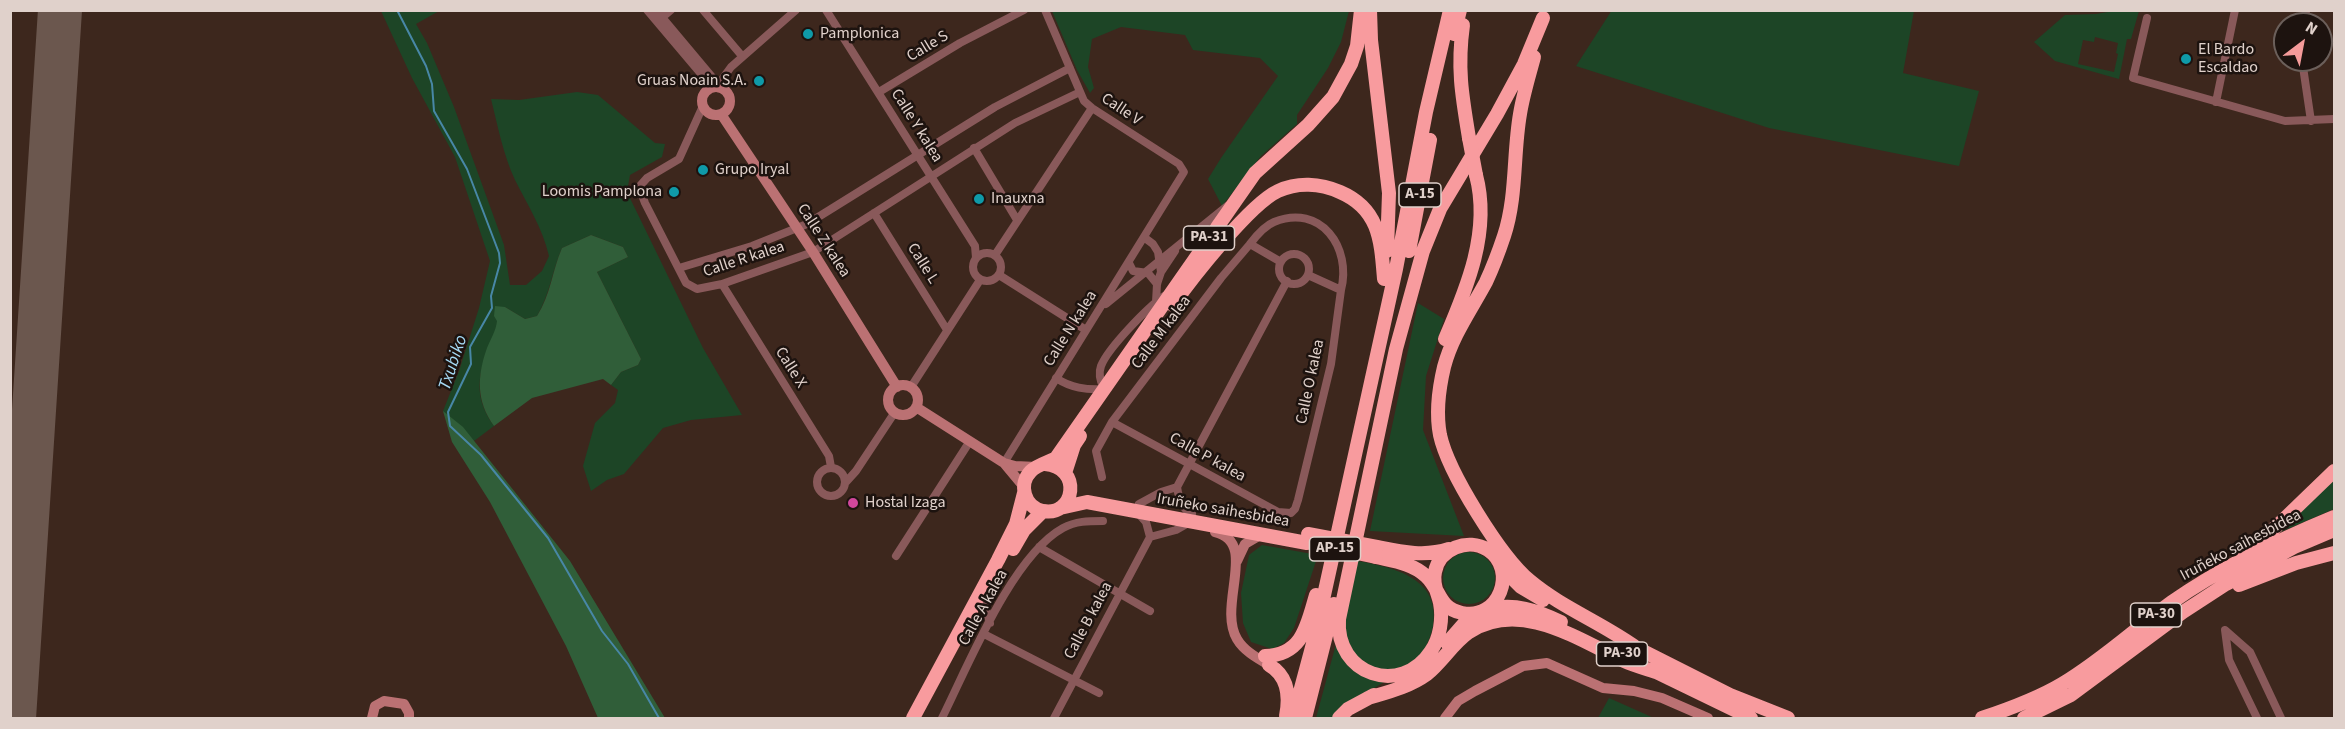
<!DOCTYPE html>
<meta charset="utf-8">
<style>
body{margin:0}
#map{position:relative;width:2345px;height:729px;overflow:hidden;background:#3d271d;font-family:"Source Sans 3",sans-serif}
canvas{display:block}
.frame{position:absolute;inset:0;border:12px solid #e0d1cb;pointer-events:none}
.north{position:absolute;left:2273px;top:12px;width:60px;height:60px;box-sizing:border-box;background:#1d130f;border:2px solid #6b5f5a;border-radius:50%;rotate:32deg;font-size:16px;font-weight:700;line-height:24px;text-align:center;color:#e0d1cb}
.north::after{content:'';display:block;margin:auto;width:21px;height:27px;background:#f59b9a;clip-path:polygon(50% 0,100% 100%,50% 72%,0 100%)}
</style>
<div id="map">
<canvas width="2345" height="729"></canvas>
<div class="frame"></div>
<div class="north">N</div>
</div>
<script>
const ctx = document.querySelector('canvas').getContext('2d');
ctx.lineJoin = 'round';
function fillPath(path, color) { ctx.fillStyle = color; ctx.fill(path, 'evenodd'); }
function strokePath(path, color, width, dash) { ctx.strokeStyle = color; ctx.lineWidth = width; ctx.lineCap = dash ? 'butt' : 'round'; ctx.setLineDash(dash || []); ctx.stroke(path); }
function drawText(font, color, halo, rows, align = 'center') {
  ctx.font = font + ' "Source Sans 3",sans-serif'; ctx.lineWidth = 5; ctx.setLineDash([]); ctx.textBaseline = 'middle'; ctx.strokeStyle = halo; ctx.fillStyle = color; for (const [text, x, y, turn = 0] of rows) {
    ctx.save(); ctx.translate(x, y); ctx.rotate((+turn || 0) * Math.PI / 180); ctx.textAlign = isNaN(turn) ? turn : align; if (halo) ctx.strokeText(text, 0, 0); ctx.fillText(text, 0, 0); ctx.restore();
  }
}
const green = new Path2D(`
 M1612,10L1914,11L1903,73L1979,91L1959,166L1769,128L1576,66Z
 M2120,10L2139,11L2131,39H2127L2119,79L2055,61L2034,42L2065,15L2096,14ZM2095,37L2118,43L2116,53L2118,54L2114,72L2078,64L2083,40L2094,42Z
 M381,11H439L416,24L427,43L454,107L504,245L510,285H526L542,271L549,256C542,227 528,206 515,180C503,154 498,127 491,99L519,100L577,92L598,95L655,143L665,144L662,157L630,175L627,192L703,348L742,415L691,420L663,428L624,474L607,480L591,491L583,466L595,423L615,403L618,390L611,385L621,372L638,365L641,359L597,272L628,257L623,247L591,235L562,248C552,271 550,294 537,316L525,319L505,307C500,316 499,324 495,333C480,367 470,393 494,426L474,441L443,411L459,371L479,308L490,261L455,157L412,78Z
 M1052,11H1349L1341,42L1328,68L1297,115V124L1261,156L1222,206L1208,179L1221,158L1278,76L1260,58L1193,50L1185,35L1121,27L1092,39L1088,67L1094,88L1090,93L1077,70Z
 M1418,303L1444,319L1426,376L1423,430L1464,536L1370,531Z
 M2334,479V509L2271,536Z
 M1262,545L1318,555L1294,628L1284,643L1272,649L1251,642L1243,623L1241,593L1249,555Z
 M1443 578a26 26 0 1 1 52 0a26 26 0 1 1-52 0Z
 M1358,561C1395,568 1441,578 1433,626C1430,639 1425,652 1415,661C1411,665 1403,666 1398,668C1364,680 1345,648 1344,619C1344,602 1354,577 1358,561Z
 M1336,644L1386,681L1359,697L1333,718H1316Z
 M1609,698L1654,718H1598Z`);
const forest = new Path2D(`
 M591,235L623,247L628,257L597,272L641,359L638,365L621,372L611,385L603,379L532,398L494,426C476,401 477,376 487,348C491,338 496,331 497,321L494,316L495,306L505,307L525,319L537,316C551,294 552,271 562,248Z
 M443,411L463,427L570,561L665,718H598L566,646L490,502L452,442Z`);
const stream = new Path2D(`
 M397,10L426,66L432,84L434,111L467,169L499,253L500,263L491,296L492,308L470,347L471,364L448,412L450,426L481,455L548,538L602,631L628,664L659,718`);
const runway = new Path2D(`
 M14,718L60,10`);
const street = new Path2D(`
 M647,10L707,81L708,91
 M656,10L713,78L718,88
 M703,10L742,56
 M826,10L975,246L976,258
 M2147,18L2133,78L2285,121L2334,119
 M658,21L671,10
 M2305,24L2306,10
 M2302,60L2311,121
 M721,89L723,78L731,67L796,10
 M879,92L960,43L1024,10
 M2216,102L2235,10
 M703,106L679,159L647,178L639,187L645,203L686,283L697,289L722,284L813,252L1015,123L1080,92
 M974,148L1017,220
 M874,213L947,330
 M1145,238L1153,244L1158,252L1161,272L1157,284L1156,302
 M1250,244C1256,236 1264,226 1274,222C1321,203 1352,248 1341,290
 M973 267a14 14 0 1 1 28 0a14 14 0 1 1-28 0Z
 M1279 269a15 15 0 1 1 30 0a15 15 0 1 1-30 0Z
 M995,255L1092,108
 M1129,263L1133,271L1148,273L1157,284
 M679,268L752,246L807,224L995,107L1070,68
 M1161,272L1175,251
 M999,275L1086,330
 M722,284L829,456L831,467
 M1106,304L1227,206
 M1056,378C1071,388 1086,390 1104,389C1100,381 1098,374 1101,366C1108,348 1148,307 1164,296
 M911,387L980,280
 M1112,422L1278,512L1291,513L1295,509L1298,500L1331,364L1341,290L1308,275
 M1004,463L1184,172L1179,164L1092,108L1084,101L1045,10
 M817 482a14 14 0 1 1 28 0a14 14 0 1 1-28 0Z
 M1102,477L1096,451L1112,422L1221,278L1250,244L1281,262
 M846,482L856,471L895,412
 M1177,487L1287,281
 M1139,504L1161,492L1177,487C1179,499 1181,508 1192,514
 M1138,513L1146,522L1150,537L1176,530L1190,522
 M1039,547L1150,611
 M896,556L970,441
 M983,599L990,623
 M984,634L1099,693
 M942,718C968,666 1012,556 1063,528C1076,521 1088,521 1103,521
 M1054,718L1150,537
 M2257,718L2229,660L2225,630L2250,652L2281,718`);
const secondary = new Path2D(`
 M702 101a14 14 0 1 1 28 0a14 14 0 1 1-28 0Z
 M721,114L813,252L897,387
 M888 400a15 15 0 1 1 30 0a15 15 0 1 1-30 0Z
 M916,407L1004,463L1015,466L1037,467
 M1004,463L1024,487
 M1215,532C1259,542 1217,605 1237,639C1244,651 1257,658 1269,665
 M1237,561L1245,544L1262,534
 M372,718L375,706L384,701L404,704L409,713V718
 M1445,718L1458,701L1475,691L1523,666L1547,663L1603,688L1634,691L1662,698L1708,718`);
const highway = new Path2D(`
 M1370,10L1371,40L1389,193L1387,251
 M1463,25C1457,68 1462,96 1469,138
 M1454,34L1460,10
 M1534,57C1529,76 1523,95 1520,114C1513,154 1517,197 1504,236C1499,251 1493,267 1486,282C1471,310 1452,336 1444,367C1439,388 1436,414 1440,435C1448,472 1501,557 1530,581C1561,607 1600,622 1634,646
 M1409,251L1430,140
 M1173,305C1192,278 1250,204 1278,191C1297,182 1320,183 1340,192C1380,209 1381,242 1384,279
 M1445,339C1467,288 1491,231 1476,175
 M1045,464C1083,467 1075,517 1043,511C1024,507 1018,484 1031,471C1037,465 1049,462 1056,458L1255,173L1308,125L1333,97L1351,64L1357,46L1361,10
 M1065,473L1074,445L1080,436
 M1060,508L1087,502L1307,543
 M1377,547C1402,552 1425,557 1449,549
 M1013,549L1024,530L1043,511
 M2244,552L2277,526L2334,471
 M1376,557C1393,561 1412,563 1426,576C1441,590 1438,608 1462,613C1499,621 1518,570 1488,550C1468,537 1439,549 1435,572C1432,584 1438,593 1440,603C1443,619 1440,638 1431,651C1401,697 1335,675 1339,619L1396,349L1423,251L1440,209L1497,114L1524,64L1543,18
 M1502,568L1521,587L1543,600
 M2239,585L2296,563L2334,553
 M1488,609C1515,603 1536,610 1561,622
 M1447,643L1468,619L1477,613
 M1627,643L1730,695L1788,718
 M1265,656C1303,655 1307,625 1316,595
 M1269,665C1288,676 1290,696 1286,716
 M1652,670L1751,718
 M1368,698C1388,692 1409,687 1427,674C1442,662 1453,643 1469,632C1520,599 1578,639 1624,661C1635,666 1647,669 1659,673
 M913,718L998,560L1016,524L1024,493
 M1293,718L1315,636L1396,269L1426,112L1450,10
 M1305,718L1334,604
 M1339,718L1348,709L1374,695
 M1982,718C2009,709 2037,699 2062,684C2101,661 2135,629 2172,602C2222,567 2278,540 2334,517
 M2024,718L2071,695L2183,612L2226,584L2294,547L2334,530`);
const highwayBridge = new Path2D(`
 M1469,138L1476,175
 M1308,534L1377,547
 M1324,546L1376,557`);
const markers = [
 [808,34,6,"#0f9aa8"],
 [2186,59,6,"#0f9aa8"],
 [759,81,6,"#0f9aa8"],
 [703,170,6,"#0f9aa8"],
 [674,192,6,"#0f9aa8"],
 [979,199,6,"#0f9aa8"],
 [853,503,6,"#d1479c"]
];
const shields = [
 [1420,195,42],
 [1209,238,51],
 [1335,549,51],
 [2156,615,51],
 [1622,654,51]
];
const shieldNames = [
 ["A-15",1420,195],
 ["PA-31",1209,238],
 ["AP-15",1335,549],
 ["PA-30",2156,615],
 ["PA-30",1622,654]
];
const poiNames = [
 ["Pamplonica",820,34],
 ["El Bardo",2198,50],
 ["Escaldao",2198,68],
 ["Gruas Noain S.A.",747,81,"right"],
 ["Grupo Iryal",715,170],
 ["Loomis Pamplona",662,192,"right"],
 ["Inauxna",991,199],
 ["Hostal Izaga",865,503]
];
const streetNames = [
 ["Calle S",928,47,-31],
 ["Calle V",1121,110,34],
 ["Calle Y kalea",916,126,58],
 ["Calle Z kalea",823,241,57],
 ["Calle R kalea",744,260,-18],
 ["Calle L",922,264,58],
 ["Calle N kalea",1071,329,-58],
 ["Calle M kalea",1162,333,-53],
 ["Calle X",790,368,58],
 ["Calle O kalea",1311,382,-78],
 ["Calle P kalea",1207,458,29],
 ["Iruñeko saihesbidea",1223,511,10],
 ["Iruñeko saihesbidea",2241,546,-28],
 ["Calle A kalea",984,608,-61],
 ["Calle B kalea",1089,621,-62]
];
const waterNames = [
 ["Txubiko",454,363,-72]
];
fillPath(green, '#1d4526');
fillPath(forest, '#305e39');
strokePath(stream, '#4887a6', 2);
strokePath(runway, '#6b574e', 44);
strokePath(street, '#89595a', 8);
strokePath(secondary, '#bb7173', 10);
strokePath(highway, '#f89b9e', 14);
strokePath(highwayBridge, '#f89b9e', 14);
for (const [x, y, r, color] of markers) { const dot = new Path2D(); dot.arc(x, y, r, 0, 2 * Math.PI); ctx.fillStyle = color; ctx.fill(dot); strokePath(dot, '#1d130f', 2); }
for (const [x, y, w] of shields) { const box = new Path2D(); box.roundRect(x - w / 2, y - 12, w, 24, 4.5); ctx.fillStyle = '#1d130f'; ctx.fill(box); strokePath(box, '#e0d1cb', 1.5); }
drawText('bold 15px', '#e0d1cb', null, shieldNames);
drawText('16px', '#e0d1cb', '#1d130f', poiNames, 'left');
drawText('16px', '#e0d1cb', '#1d130f', streetNames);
drawText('italic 18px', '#a5d9f4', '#1d130f', waterNames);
</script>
